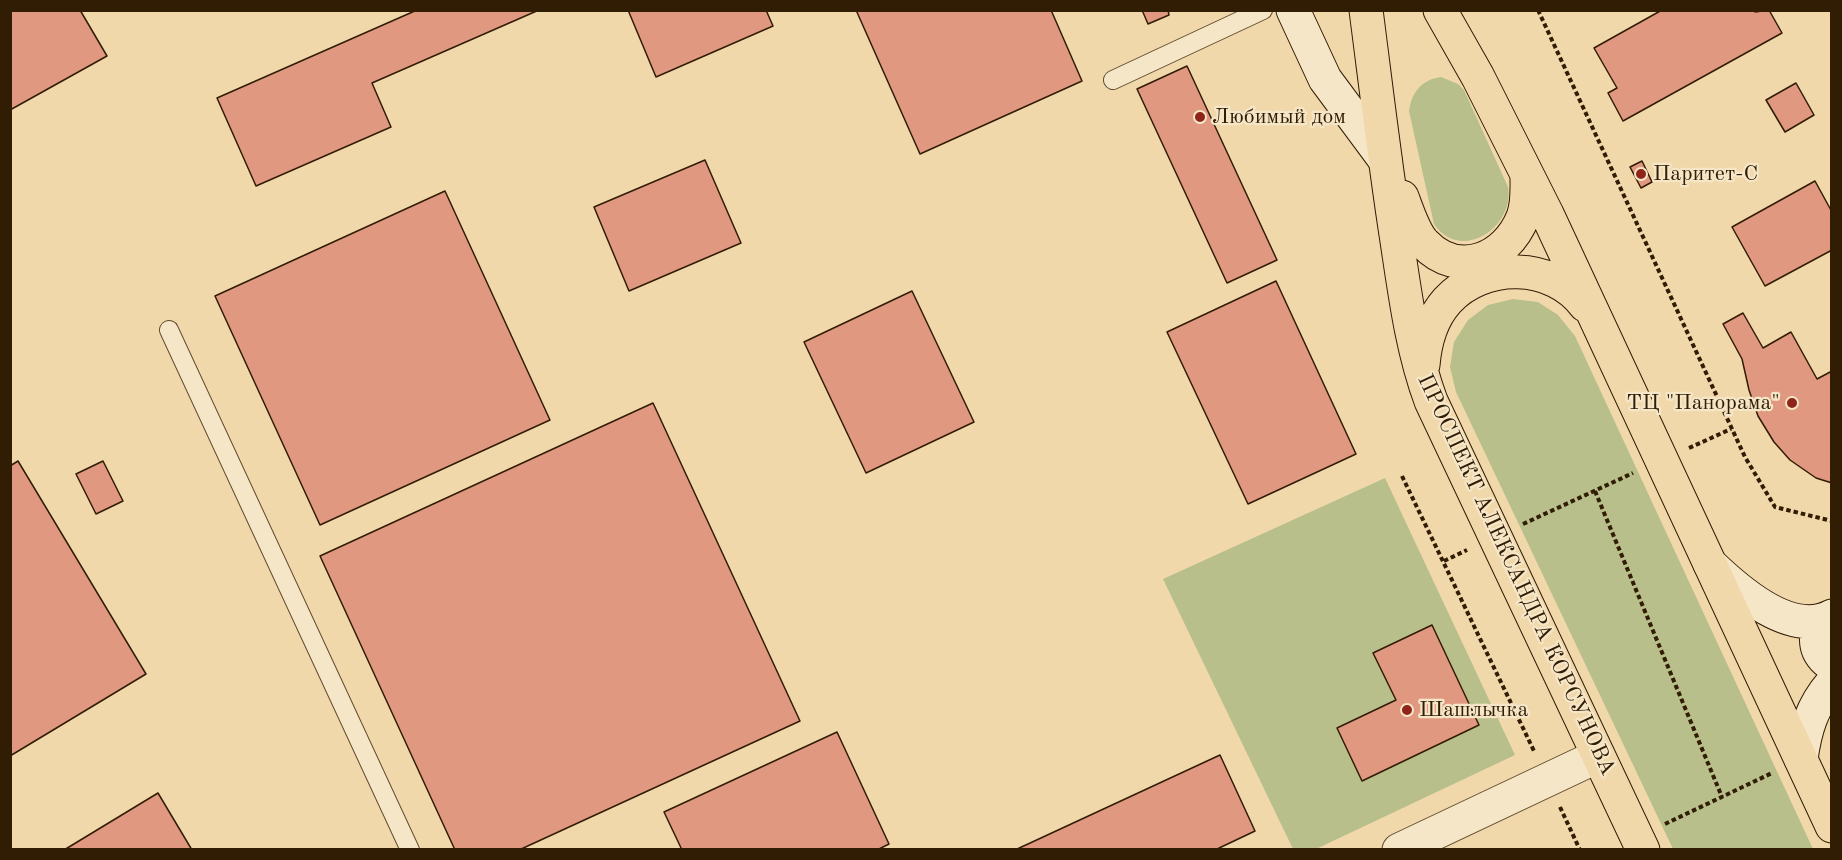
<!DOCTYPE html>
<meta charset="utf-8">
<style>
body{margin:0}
#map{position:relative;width:1842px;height:860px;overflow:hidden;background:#f1d8ab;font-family:"Old Standard TT",serif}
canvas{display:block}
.frame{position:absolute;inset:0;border:12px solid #311c04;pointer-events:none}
</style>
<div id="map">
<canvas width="1842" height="860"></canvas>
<div class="frame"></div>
</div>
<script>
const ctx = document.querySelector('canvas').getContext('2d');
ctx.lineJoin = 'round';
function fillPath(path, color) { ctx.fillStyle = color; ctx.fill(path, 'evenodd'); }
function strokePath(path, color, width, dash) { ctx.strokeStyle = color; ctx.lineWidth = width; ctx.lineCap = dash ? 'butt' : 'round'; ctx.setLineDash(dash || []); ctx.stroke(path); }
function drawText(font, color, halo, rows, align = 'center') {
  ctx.font = font + ' "Old Standard TT",serif'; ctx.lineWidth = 4.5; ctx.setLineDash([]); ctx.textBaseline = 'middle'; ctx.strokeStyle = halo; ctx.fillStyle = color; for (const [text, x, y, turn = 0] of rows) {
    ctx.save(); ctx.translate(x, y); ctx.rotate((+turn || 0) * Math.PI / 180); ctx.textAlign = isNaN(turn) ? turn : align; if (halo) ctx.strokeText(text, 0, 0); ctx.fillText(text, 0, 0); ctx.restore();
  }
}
const green = new Path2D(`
 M1441,77L1458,84L1464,90L1508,187C1515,228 1460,263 1434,224L1409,111C1412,92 1421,80 1441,77Z
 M1513,299L1538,302L1558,315L1575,336L1813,849H1673L1456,392L1450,367L1454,342L1468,320L1488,305Z
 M1385,478L1515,755L1316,849H1293L1163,579Z`);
const building = new Path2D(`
 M10,10H80L107,56L10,110Z
 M417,10H539L372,83L391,127L256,186L217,98Z
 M628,10H766L773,26L656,77Z
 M856,10H1051L1082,81L920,154Z
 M1142,10H1168L1169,15L1148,24Z
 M1662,10H1754L1755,12L1769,10L1782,33L1623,121L1608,93L1617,88L1594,48Z
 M1187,66L1277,260L1227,283L1137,89Z
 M1796,83L1814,115L1785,132L1766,100Z
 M705,160L741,243L629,291L594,207Z
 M1642,161L1652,182L1641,188L1630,167Z
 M1815,181L1832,212V250L1765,286L1732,227Z
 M445,191L550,420L320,525L215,296Z
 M1276,281L1356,454L1248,504L1167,332Z
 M912,291L974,422L866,473L804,342Z
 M1743,313L1763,348L1791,332L1817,379L1832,371V483L1816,478L1790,460L1774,442L1758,416L1749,390L1742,359L1723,324Z
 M653,403L800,721L519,850H455L320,556Z
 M18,461L146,674L10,756V466Z
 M103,461L123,501L96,514L76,474Z
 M1432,625L1479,725L1362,781L1337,728L1396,700L1373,653Z
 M837,732L889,844L877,850H682L664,812Z
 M1220,755L1255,831L1215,850H1015Z
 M158,793L192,850H64Z`);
const path = new Path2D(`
 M1538,10L1745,457L1775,507L1832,521
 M1689,448L1731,429
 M1402,476L1534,751
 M1595,491L1722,797
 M1523,524L1633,473
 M1444,561L1467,550
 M1560,807L1580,850
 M1665,824L1772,773`);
const lane = new Path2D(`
 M1113,80L1263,10
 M169,330L410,850`);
const street = new Path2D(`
 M1399,850L1598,756`);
const secondary = new Path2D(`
 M1293,10L1325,79L1385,160
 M1710,564C1737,590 1791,638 1832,616
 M1823,621C1812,638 1815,654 1832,665
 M1801,759C1805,730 1812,706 1832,683`);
const primary = new Path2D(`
 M1366,10C1376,87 1385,164 1397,241C1405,294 1412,350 1431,401L1643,850
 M1440,10L1478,77L1547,214L1832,826
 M1402,197C1407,210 1414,233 1424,243C1458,279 1506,260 1523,217C1528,204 1527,190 1527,176
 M1423,365C1425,341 1431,319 1447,301C1483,261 1553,262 1585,305`);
const markers = [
 [1200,117,6,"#8f2418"],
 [1641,174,6,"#8f2418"],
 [1792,403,6,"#8f2418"],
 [1407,710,6,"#8f2418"]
];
const poiNames = [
 ["Любимый дом",1212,117],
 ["Паритет-С",1653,174],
 ["ТЦ \"Панорама\"",1780,403,"right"],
 ["Шашлычка",1419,710]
];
const streetNames = [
 ["ПРОСПЕКТ АЛЕКСАНДРА КОРСУНОВА",1516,575,65]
];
fillPath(green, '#b8bf8b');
fillPath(building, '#e09881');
strokePath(building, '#311c04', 1.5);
strokePath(lane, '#614b2e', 20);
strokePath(street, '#614b2e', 35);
strokePath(secondary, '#311c04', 35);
strokePath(primary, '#311c04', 35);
strokePath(path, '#311c04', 4, [4.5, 3]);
strokePath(lane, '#f6e6c8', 18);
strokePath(street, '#f6e6c8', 33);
strokePath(secondary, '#f6e6c8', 33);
strokePath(primary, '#f1d8ab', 33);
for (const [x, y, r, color] of markers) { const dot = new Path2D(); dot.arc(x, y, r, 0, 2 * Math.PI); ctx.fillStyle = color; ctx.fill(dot); strokePath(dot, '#f6e6c8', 2); }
drawText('22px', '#311c04', '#f6e6c8', poiNames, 'left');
drawText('22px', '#311c04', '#f6e6c8', streetNames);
</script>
